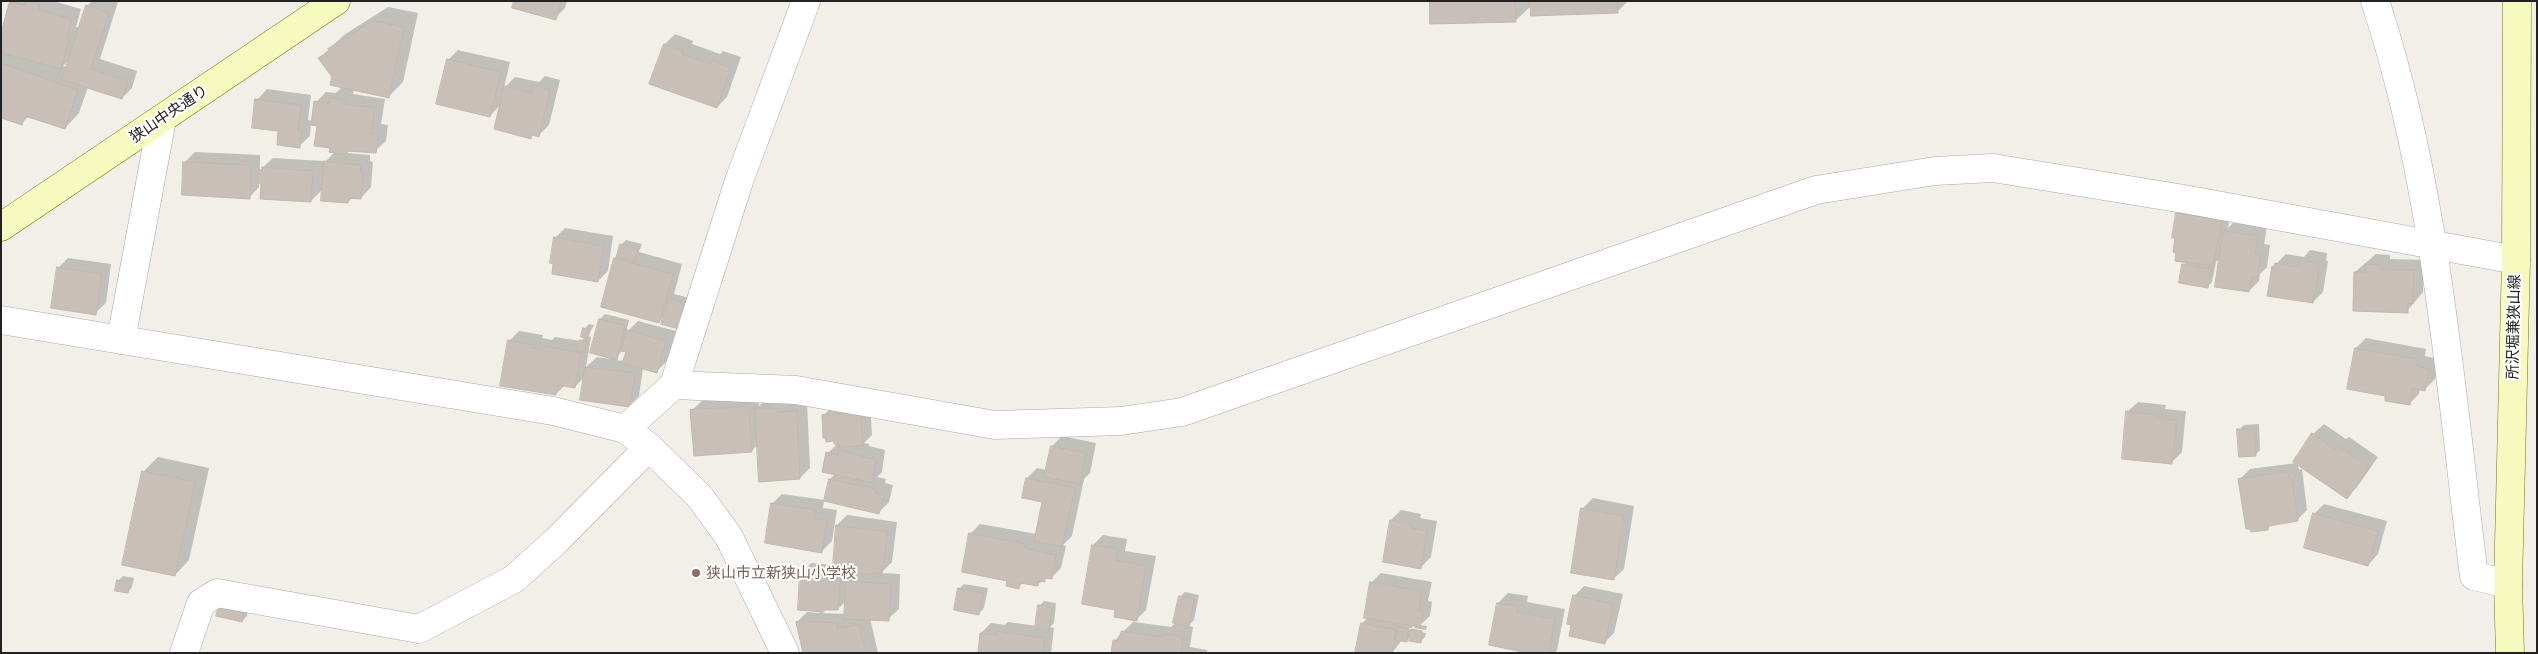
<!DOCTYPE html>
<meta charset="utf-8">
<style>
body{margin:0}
#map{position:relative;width:2538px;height:654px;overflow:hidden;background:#f2efe9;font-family:Quicksand,sans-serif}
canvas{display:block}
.frame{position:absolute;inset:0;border:2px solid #222;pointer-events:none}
</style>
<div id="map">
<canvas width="2538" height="654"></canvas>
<div class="frame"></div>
</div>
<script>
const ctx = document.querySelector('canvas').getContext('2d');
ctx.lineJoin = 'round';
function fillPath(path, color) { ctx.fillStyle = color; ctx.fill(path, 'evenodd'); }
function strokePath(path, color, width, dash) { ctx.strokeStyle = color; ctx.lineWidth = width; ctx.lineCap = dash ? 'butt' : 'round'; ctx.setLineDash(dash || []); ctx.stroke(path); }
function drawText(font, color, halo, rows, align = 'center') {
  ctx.font = font + ' Quicksand,"Noto Sans JP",sans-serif'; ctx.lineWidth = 4; ctx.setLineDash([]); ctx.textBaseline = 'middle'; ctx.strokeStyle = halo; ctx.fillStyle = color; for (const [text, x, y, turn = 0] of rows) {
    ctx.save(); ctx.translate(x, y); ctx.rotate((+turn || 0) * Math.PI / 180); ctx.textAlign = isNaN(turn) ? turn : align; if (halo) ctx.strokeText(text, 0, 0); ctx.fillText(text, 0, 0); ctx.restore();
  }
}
const shadow = new Path2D(`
 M13,1H53L81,9L76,27L80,28L87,6L92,1L118,2L100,59L137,71L132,88L122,98L88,87L79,113L65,128L29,116L22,123L1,116V37ZM70,59L67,67L63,66Z
 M515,1H567L565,8L555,18Z
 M1431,1H1628L1617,12L1532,5L1515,21Z
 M388,7L418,13L403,82L389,96L354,89L353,94L385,99L381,124L388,125L386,141L375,151L350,150L347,153L370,155V161L373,162L371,187L361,198L353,197L348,202L323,189L311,201L259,182V187L249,198L185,162L195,152L260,155V170L273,158L323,161V164L335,152L318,125L311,123L310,136L299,146L280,130L257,100L267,89L311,95L308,120L313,121L316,102L326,92L336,93L343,86L320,58L344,35Z
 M675,34L693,41L692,44L720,54L723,51L741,57L727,97L717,107L651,83L665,44Z
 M458,50L510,62L504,88L515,77L539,82L545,76L560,80L549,125L539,135L534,134L530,137L501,104L490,116L448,60Z
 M2187,203L2232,206L2228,228L2235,221L2267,226L2264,244L2270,245L2267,267L2260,274L2259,281L2249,291L2221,257L2216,262L2212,282L2207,287L2183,265L2187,261L2177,213Z
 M565,228L613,236L608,271L598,281L555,238Z
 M626,240L642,244L639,252L682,264L674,294L694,299L665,315L659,322L615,258L621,245Z
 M2310,250L2327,253L2326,261H2328L2323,292L2313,302L2273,267L2286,254L2304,257Z
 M2376,254L2390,255V259L2424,260L2423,292L2407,311L2355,272Z
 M68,258L111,264L106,303L95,313L58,268Z
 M605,314L629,320L626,333L638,321L676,331L667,361L657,371L643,368L639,396L629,406L585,376L575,387L565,385L556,394L509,341L519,331L543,335L542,338L552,340L555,337L581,341L585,337L584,329L589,324L594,325L588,336L591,337L586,367L597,357L611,359L600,319ZM622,350L627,351L624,361L615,360Z
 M2366,338L2426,349L2425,356L2438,359L2435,379L2425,389L2420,388L2419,394L2409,404L2387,395L2356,348Z
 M759,397V406L767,399L807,402L810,468L800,478L758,444L752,451L691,411L702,401Z
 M2138,402L2166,405L2165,409L2186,411L2182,452L2172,462L2127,412Z
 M870,404L872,435L864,443L869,444V446L885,450L882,472L877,477L886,479L885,483L893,485L889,502L879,512L824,500L823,508L837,510L832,541L822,551L772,504L782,494L825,500L830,479L835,474L828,453L838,443L823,416L833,406Z
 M2259,424L2260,450L2255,455L2239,430L2244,425Z
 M2324,424L2346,439L2349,437L2378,457L2357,487L2347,497L2298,464L2299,470L2302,469L2307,510L2297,520L2272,524L2268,528L2240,479L2250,469L2297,463L2313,434Z
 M1062,436L1096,443L1090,473L1084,479L1072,536L1063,545L1066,546L1061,568L1051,578L1048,577L1037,585L1023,582L1019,587L1009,580L970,534L980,524L1037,534L1044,501L1027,478L1037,468L1047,470L1052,446Z
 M158,457L209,468L189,560L175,575L124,564L144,471Z
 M1593,498L1634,506L1624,569L1613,579L1583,508Z
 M2324,504L2387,521L2378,554L2368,565L2314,514Z
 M1401,510L1421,514L1420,518L1437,521L1431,557L1421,567L1385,561L1391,520Z
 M847,515L897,522L892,562L881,573L900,574L899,609L888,619L870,618L878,653H804L797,622L807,612L820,613V611L801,574L811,563L834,565L837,525ZM850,571L857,572L849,580ZM846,601V614L821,613L826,609H838Z
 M1103,535L1127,539L1125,551L1156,556L1146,610L1134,622L1171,627L1174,624L1180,597L1185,592L1199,595L1194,620L1188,626L1193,627L1190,647L1207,650V653H1113L1114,641L1135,620L1116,609L1083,603L1093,545Z
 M1381,573L1432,582L1428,601L1432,602L1430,616L1420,625L1427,626L1426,630L1414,628L1417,625H1413L1412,628L1404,627V629L1426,633L1425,637L1420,642L1411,636L1406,641L1402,640L1392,653L1362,623L1369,617L1371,583Z
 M123,576L134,578L132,587L128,592L118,581Z
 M964,584L988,588L984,608L979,613L959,589Z
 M1584,586L1623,594L1614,633L1604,643L1574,596Z
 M1508,593L1528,596L1527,602L1565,609L1557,650L1555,653H1528L1498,603Z
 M1044,601L1056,603L1054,623L1050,627L1054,628L1051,653H979L981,633L991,623L1005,625L1008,622L1037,626L1039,606Z
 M220,606H248L247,616L242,621Z`);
const building = new Path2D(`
 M26,1L40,5L39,10L72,19L67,37L70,38L61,69L1,53V33L9,3L12,2L25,5Z
 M514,1H561L556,20L512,8Z
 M1430,1H1515L1516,22L1430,24Z
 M1530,1H1617L1618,13L1531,16Z
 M86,5L109,13L91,69L128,81L122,99L62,80Z
 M373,21L404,27L389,98L330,85L332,77L318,58L329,51L328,49Z
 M664,44L683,51L682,54L711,64L712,60L731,68L717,108L649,84Z
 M447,59L501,72L490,117L436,104Z
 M1,63L78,90L65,129L25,116L22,125L1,118Z
 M534,85L550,90L539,137L532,135L531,139L494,129L504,86L532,93Z
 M330,97L344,100V104L375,108L371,134L378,135L376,153L347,151L346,155L329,152L330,148L314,146L317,126L311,125L314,101L329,103Z
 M255,99L301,105L298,130L302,131L300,148L277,145L278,131L252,128Z
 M324,161L361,165L360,171H363L361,199L349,198L348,203L321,201Z
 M183,162L251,165L250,199L182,195Z
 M262,167L313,171L311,202L260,199L261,183H258V170H262Z
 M2176,213L2205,217V213L2223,216L2213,266L2175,261L2176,253L2173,252L2175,238H2172Z
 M2223,231L2258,236L2255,254L2261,255L2257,278L2252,277L2249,292L2215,287Z
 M554,237L604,246L598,282L552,274L553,264L550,263Z
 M620,244L638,249L634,261L617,256Z
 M614,258L673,274L659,323L601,307Z
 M2299,260L2318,263L2317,270L2319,271L2313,303L2267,296L2272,266L2274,267L2275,263L2298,267Z
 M2182,264L2211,269L2208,288L2179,283Z
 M2365,264L2381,265V269L2414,270L2413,304L2408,303V313L2353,311L2354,272H2365Z
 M57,267L102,274L96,315L51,308Z
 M669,298L689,304L682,330L661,324Z
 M599,319L625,325L617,360L590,353Z
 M583,328L590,330L587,339L581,337Z
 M627,330L666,341L657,373L622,363L626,352L621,351Z
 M508,340L533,345V348L544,350V346L581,353L575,388L558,385L556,395L500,386Z
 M580,340L587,342L584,352L577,351Z
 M2355,348L2417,359L2416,366L2429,369L2425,391L2412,388L2410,405L2385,401V396L2347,389Z
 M585,367L635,373L630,407L580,400Z
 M749,407L752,452L694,456L690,410Z
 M755,408H777L778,412L797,411L800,479L759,482Z
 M2126,411L2156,415V418L2177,420L2172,464L2122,459Z
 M861,413L863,446L839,447V444H834V441L826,442L825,438H823L822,415Z
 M2237,429H2254L2256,456L2239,457Z
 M2312,433L2335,449L2338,446L2369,467L2347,499L2293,462Z
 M1051,446L1086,453L1080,484L1044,477Z
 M839,450L876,460L873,483L822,472L826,452L838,455Z
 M142,471L195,482L175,576L122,565Z
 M2288,472L2289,479H2292L2298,521L2268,526V530L2251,532L2250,529H2246L2238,479Z
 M1026,478L1075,488L1062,547L1034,541L1042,502L1022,498Z
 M829,479L876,489V493L884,495L879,514L824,501Z
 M771,503L815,510L814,518L827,520L822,553L765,543Z
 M1581,508L1624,516L1614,580L1571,573Z
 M2313,513L2378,531L2368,566L2304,548Z
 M1390,520L1411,524V528L1427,531L1421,569L1383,562Z
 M836,525L888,532L882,573L873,572V575L845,571L846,568L833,566Z
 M969,533L1026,544L1025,548L1056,555L1052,579L1045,578V582L1039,581L1038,586L1020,583L1019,589L1006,586L1007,581L962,572Z
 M1092,545L1118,549L1116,560L1146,566L1137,621L1114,617L1115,610L1082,604Z
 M800,573L841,575L838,610H824V612L798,610Z
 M117,580L130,583L128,593L115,591Z
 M846,581L891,584L889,621L844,619Z
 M1370,582L1422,591L1419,611H1423L1420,627L1364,618Z
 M958,588L983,593L979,615L954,610Z
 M1573,595L1613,604L1605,644L1569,636L1571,625L1567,624Z
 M1179,596L1194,599L1189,627L1173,623Z
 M1497,603L1518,606L1517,612L1555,619L1549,653H1527L1489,645Z
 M1038,605L1052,607L1049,630L1035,628Z
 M219,606L244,611L242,622L216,616Z
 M801,621L837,623L838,629L859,624L866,653H803L796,622Z
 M1361,623L1396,630L1392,653H1355Z
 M1399,627L1409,628L1407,642L1396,640Z
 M1411,629L1422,631L1421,643L1409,641Z
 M997,631L1045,638L1043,653H978L980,633L996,635Z
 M1122,631L1162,637L1163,634L1183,637L1181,653H1111L1113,640L1117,641Z`);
const street = new Path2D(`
 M2375,1C2436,184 2450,385 2474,576L2508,584
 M1,320L553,411L625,429L649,447L700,497L729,537L785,653
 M121,340L162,119
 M674,385L739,181L806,1
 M625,429L674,385L796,390L995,425L1121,421L1182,412L1816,190L1935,171L1993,168L2184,199L2516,260
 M184,653L201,603L217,593L419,629L514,579L556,541L649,447`);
const secondary = new Path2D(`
 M1,227L336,1
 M2510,653L2508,584L2516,260L2517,1`);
const markers = [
 [696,573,5,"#8d6e63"]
];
const streetNames = [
 ["狭山中央通り",169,114,-34],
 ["所沢堀兼狭山線",2514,327,-89]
];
const educationNames = [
 ["狭山市立新狭山小学校",706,573]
];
fillPath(shadow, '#0003');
fillPath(building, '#c7bfb8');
strokePath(building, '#c4b6ab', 1);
strokePath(street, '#a9a9a9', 29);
strokePath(secondary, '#707d05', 29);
strokePath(street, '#fff', 28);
strokePath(secondary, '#f7fabf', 28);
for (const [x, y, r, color] of markers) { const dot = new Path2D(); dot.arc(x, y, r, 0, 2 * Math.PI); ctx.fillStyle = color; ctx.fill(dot); strokePath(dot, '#fff', 2); }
drawText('15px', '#222', '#fff', streetNames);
drawText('15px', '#785e54', '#fff', educationNames, 'left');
</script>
